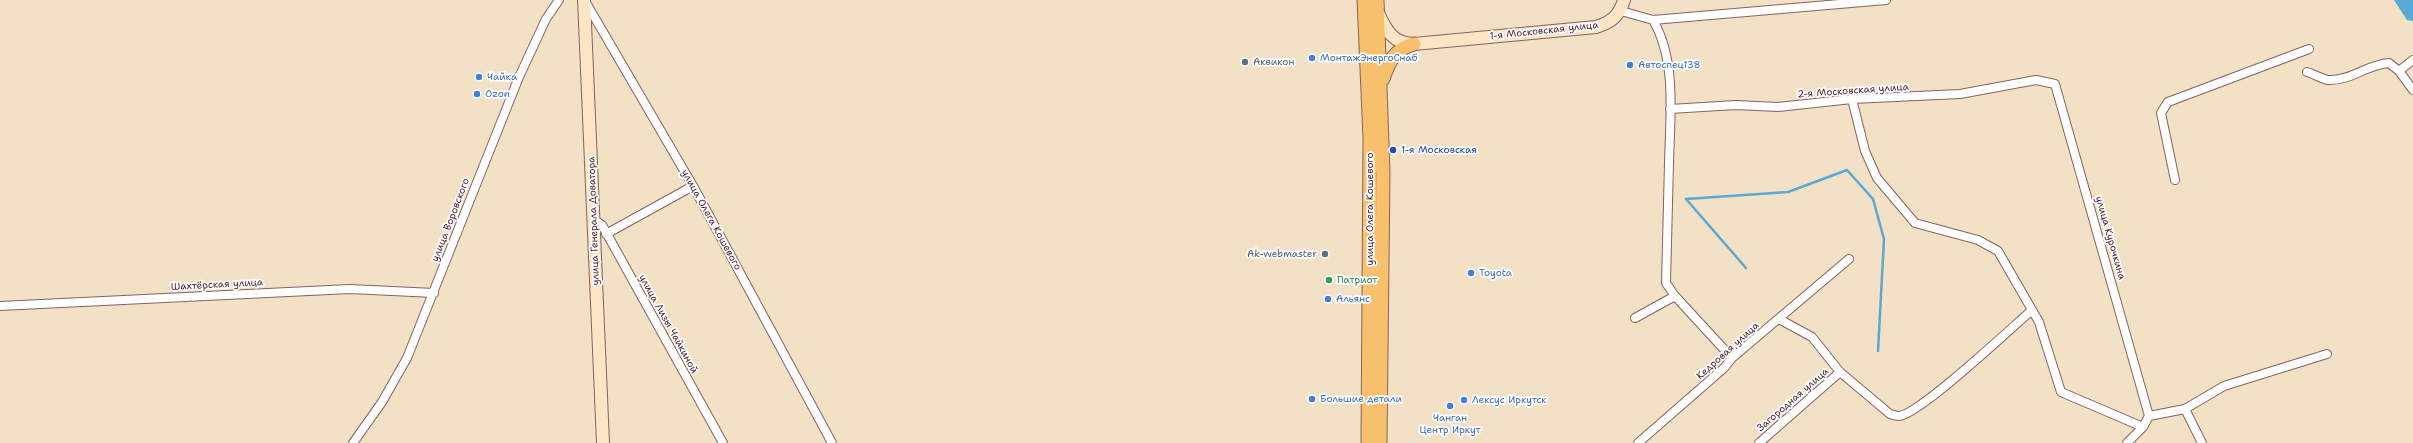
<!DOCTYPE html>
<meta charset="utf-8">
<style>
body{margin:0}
canvas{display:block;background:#f2e1c5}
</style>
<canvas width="2413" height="443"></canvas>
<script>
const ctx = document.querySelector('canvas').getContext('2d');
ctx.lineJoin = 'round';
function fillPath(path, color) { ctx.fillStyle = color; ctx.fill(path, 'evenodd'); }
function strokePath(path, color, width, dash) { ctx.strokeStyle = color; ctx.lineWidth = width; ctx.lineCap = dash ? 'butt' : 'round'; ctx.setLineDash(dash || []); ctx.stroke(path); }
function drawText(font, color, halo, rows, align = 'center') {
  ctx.font = font + ' "Shantell Sans",sans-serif'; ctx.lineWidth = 3.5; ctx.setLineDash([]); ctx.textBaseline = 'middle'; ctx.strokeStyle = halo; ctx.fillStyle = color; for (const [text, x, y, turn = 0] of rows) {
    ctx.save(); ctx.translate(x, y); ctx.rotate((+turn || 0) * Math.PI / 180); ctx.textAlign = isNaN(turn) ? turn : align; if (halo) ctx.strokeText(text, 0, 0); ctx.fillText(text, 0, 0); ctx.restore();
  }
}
const water = new Path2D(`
 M2394,0H2413V21L2407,20Z`);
const stream = new Path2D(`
 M1746,268L1686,199L1788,192L1847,170L1873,199L1884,239L1878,351`);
const street = new Path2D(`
 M585,1L693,186L832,443
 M1621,11L1653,20L1886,0
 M1653,20C1677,61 1670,117 1669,163C1668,203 1667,243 1666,283L1675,296L1732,358
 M2399,71L2413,60
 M2307,72C2314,74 2322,79 2328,80C2351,81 2368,64 2389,63L2399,71L2413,90
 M1852,99L1865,151L1877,178L1915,223L1978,240L1998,251L2039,322L2061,392L2143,427
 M1670,109L1736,105L1778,107L1852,99L1960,94L2036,80L2055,84L2149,416
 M2175,180L2161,113L2168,102L2309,49
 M593,219L602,225L723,443
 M606,234L693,186
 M0,306L350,289L434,293
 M1635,318L1675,296
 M1779,319L1812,337L1840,372L1890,414C1893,415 1897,416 1899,416C1920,414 2010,329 2031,311
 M2185,409L2202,443
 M353,443L382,402L407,358L519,77L546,19L559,0
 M1638,443L1724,368L1732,358L1849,259
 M1759,443L1840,372
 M2127,443L2143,427L2149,416L2185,409L2224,386L2327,354`);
const secondary = new Path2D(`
 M584,0L603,443
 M1378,13C1386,30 1393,44 1414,44L1596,27C1612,22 1619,16 1624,0`);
const primary = new Path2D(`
 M1364,0L1370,138L1368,443
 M1377,0L1383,173L1380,443
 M1383,79C1389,61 1395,49 1414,44`);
const markers = [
 [1312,58,4,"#3f7fe0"],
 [1245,62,4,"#5c6f8a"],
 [1630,65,4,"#3f7fe0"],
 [479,77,4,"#3f7fe0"],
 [477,94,4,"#3f7fe0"],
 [1393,150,4,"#1a4fb4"],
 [1325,254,4,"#5c6f8a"],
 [1471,273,4,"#3f7fe0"],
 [1329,280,4,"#2e9e5b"],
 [1328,299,4,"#3f7fe0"],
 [1312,399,4,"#3f7fe0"],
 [1464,400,4,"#3f7fe0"],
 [1450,406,4,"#3f7fe0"]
];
const streetNames = [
 ["1-я Московская улица",1544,31,-6],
 ["2-я Московская улица",1853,91,-4],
 ["улица Олега Кошевого",1370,209,-90],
 ["улица Воровского",451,220,-69],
 ["улица Олега Кошевого",711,220,61],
 ["улица Генерала Доватора",594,221,-92],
 ["улица Курочкина",2110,238,74],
 ["Шахтёрская улица",217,285,-3],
 ["улица Лизы Чайкиной",668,324,61],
 ["Кедровая улица",1728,351,-42],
 ["Загородная улица",1793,400,-41]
];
const shopNames = [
 ["МонтажЭнергоСнаб",1320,58],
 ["Автоспец138",1638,65],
 ["Чайка",487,77],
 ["Ozon",485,94],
 ["Toyota",1479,273],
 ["Альянс",1336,299],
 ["Большие детали",1320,399],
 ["Лексус Иркутск",1472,400],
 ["Чанган",1450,418,"center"],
 ["Центр Иркут",1450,430,"center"]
];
const serviceNames = [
 ["Аквикон",1253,62],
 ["Ak-webmaster",1317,254,"right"]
];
const transitNames = [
 ["1-я Московская",1401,150]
];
const leisureNames = [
 ["Патриот",1337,280]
];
fillPath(water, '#59a9d3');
strokePath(stream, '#59a9d3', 2.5);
strokePath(street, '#856361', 10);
strokePath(secondary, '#856361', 14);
strokePath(primary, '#856361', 15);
strokePath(street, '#fff', 8);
strokePath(secondary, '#fce5c4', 12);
strokePath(primary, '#f8bf6c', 13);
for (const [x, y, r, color] of markers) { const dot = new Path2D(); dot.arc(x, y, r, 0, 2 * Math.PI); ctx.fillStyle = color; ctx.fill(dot); strokePath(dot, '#fff', 1.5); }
drawText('10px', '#4a1f2b', '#fff', streetNames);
drawText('10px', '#366cbe', '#fff', shopNames, 'left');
drawText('10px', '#4e5e75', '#fff', serviceNames, 'left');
drawText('10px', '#164399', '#fff', transitNames, 'left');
drawText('10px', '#27864d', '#fff', leisureNames, 'left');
</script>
